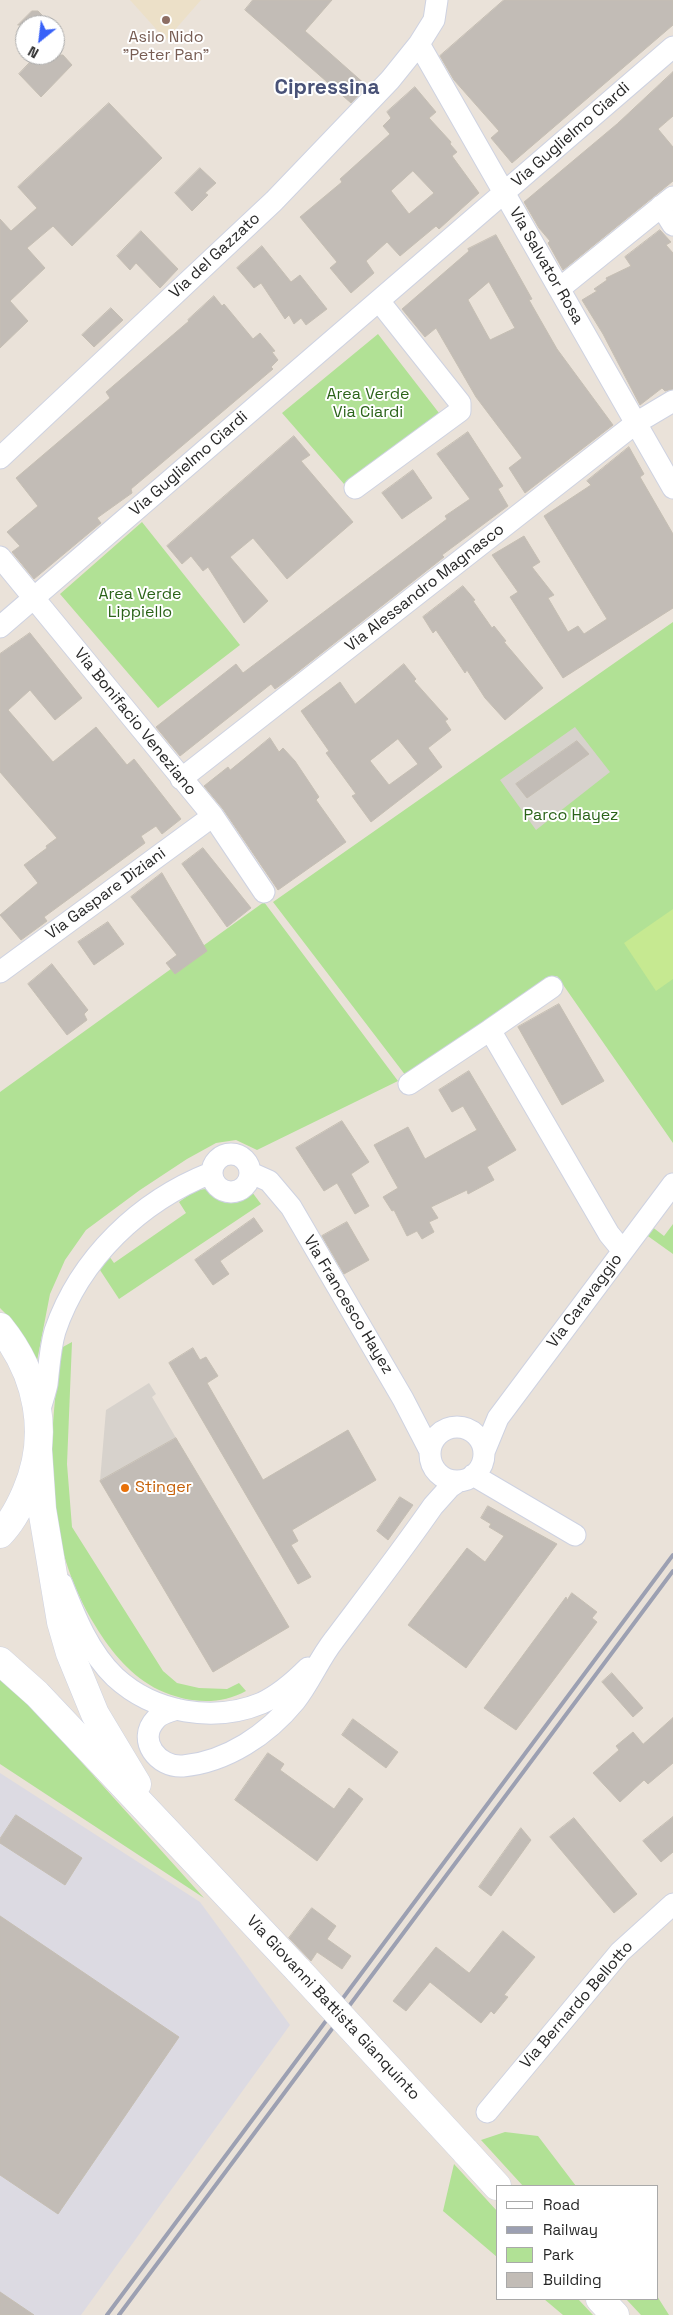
<!DOCTYPE html>
<style>
body{margin:0}
#map{position:relative;width:673px;height:2315px;overflow:hidden;background:#eae2d9;font-family:"Space Grotesk",sans-serif}
canvas{display:block}
.legend{position:absolute;left:496px;top:2185px;width:162px;height:115px;box-sizing:border-box;background:#fff;border:1px solid #a9a9a9;margin:0;padding:6px 9px;list-style:none;font-size:15px;color:#282828}
.legend li{display:flex;align-items:center;gap:10px;height:25px}
.legend b{width:25px;border:1px solid #a9a9a9}
.north{position:absolute;left:15px;top:15px;width:50px;height:50px;box-sizing:border-box;background:#fff;border:1px solid #a9a9a9;border-radius:50%;rotate:209deg;font-size:14px;font-weight:700;line-height:20px;text-align:center;color:#282828}
.north::after{content:'';display:block;margin:auto;width:18px;height:22px;background:#3861f8;clip-path:polygon(50% 0,100% 100%,50% 72%,0 100%)}
</style>
<div id="map">
<canvas width="673" height="2315"></canvas>
<ul class="legend">
<li><b style="height:6px;background:#fff"></b>Road</li>
<li><b style="height:6px;background:#9ca0b2"></b>Railway</li>
<li><b style="height:14px;background:#b1e195"></b>Park</li>
<li><b style="height:14px;background:#c2bcb6"></b>Building</li>
</ul>
<div class="north">N</div>
</div>
<script>
const ctx = document.querySelector('canvas').getContext('2d');
ctx.lineJoin = 'round';
function fillPath(path, color) { ctx.fillStyle = color; ctx.fill(path, 'evenodd'); }
function strokePath(path, color, width, dash) { ctx.strokeStyle = color; ctx.lineWidth = width; ctx.lineCap = dash ? 'butt' : 'round'; ctx.setLineDash(dash || []); ctx.stroke(path); }
function drawText(font, color, halo, rows, align = 'center') {
  ctx.font = font + ' "Space Grotesk",sans-serif'; ctx.lineWidth = 4; ctx.setLineDash([]); ctx.textBaseline = 'middle'; ctx.strokeStyle = halo; ctx.fillStyle = color; for (const [text, x, y, turn = 0] of rows) {
    ctx.save(); ctx.translate(x, y); ctx.rotate((+turn || 0) * Math.PI / 180); ctx.textAlign = isNaN(turn) ? turn : align; if (halo) ctx.strokeText(text, 0, 0); ctx.fillText(text, 0, 0); ctx.restore();
  }
}
const industrial = new Path2D(`
 M0,1773L200,1902L290,2025L81,2315H0Z`);
const education = new Path2D(`
 M130,0H201L166,40Z`);
const green = new Path2D(`
 M378,334L439,413L344,484L282,413Z
 M142,522L240,645L158,708L60,594Z
 M673,622V1143L557,976L406,1076L273,902Z
 M264,902L398,1081L257,1150L236,1140L216,1143L187,1159L140,1190L86,1230L65,1260L50,1294L37,1361L7,1315L0,1308V1092Z
 M207,1189C224,1198 236,1204 252,1192L261,1204L119,1299L98,1267L109,1256L114,1263L186,1213L179,1202L196,1190Z
 M673,1224V1254L645,1234L651,1226L664,1236Z
 M72,1342L67,1464L72,1527L163,1671L177,1683L199,1688L227,1689L239,1683L246,1691C218,1706 188,1703 159,1690C132,1677 111,1652 96,1627C41,1537 48,1448 61,1348Z
 M0,1676L12,1685L204,1898L0,1764Z
 M505,2132L538,2136L576,2186H523L481,2140Z
 M454,2164L497,2211V2257L443,2211Z
 M657,2296L669,2315H641L626,2299H657Z
 M544,2299H578L593,2315H563Z`);
const pitch = new Path2D(`
 M673,909V979L656,991L624,943Z`);
const plaza = new Path2D(`
 M575,727L610,772L536,830L500,780Z
 M149,1383L156,1394L152,1397L176,1438L100,1481L106,1410Z`);
const building = new Path2D(`
 M253,0H332L305,31L367,86L351,103L245,10Z
 M504,0H673V25L512,163L491,138L499,131L454,80L440,56Z
 M32,11H38L52,25H18Z
 M37,55H63L72,65L41,97L19,74Z
 M673,72V116L658,129L673,147V181L563,270L548,243L550,241L539,228L524,202L617,124Z
 M415,87L436,112L429,118L451,142L450,144L457,152L452,156L479,193L439,229L436,226L400,256L387,242L366,261L374,273L351,293L330,268L337,262L300,217L342,182L340,179L390,134L383,126L391,118L387,112ZM413,171L434,193L409,214L391,191Z
 M109,103L162,158L72,246L53,226L27,248L45,268L10,301L28,321L0,348V219L11,231L37,208L18,187Z
 M200,168L216,183L205,193L208,195L192,211L175,193Z
 M660,230L671,242L666,245L673,253V389L665,391L662,388L640,405L603,334L582,300L597,291L594,289L607,280L606,278L631,266L625,257Z
 M141,231L178,269L160,288L136,263L130,270L117,256Z
 M496,235L532,299L529,300L557,349L613,425L525,493L509,468L522,458L476,397L436,328L425,337L402,309L469,251L468,249ZM489,282L515,328L490,340L468,300Z
 M262,246L291,282L300,275L327,309L306,325L301,318L294,324L289,315L285,319L261,283L254,288L237,268Z
 M214,296L222,306L224,304L253,339L260,333L275,351L272,352L278,360L271,367L273,369L131,489L132,493L97,518L101,523L34,579L12,552L20,546L7,532L38,506L16,478L110,398L106,392L189,321L188,320Z
 M111,308L123,320L94,347L82,335Z
 M468,432L503,486L498,489L508,506L442,555L444,557L286,681L275,689L271,684L180,756L156,727L236,664L243,673L447,519L445,516L470,499L437,454Z
 M294,436L310,455L301,461L353,522L287,579L253,538L230,557L268,601L244,623L208,567L203,571L191,556L182,564L167,546Z
 M629,447L644,474L640,477L673,534V608L563,678L510,597L518,592L492,555L524,536L540,562L532,567L554,595L548,598L568,632L578,626L584,634L607,619L544,516L591,485L587,481Z
 M413,470L432,498L402,519L382,493Z
 M463,586L475,600L473,601L492,628L494,626L506,641L504,642L543,688L505,720L485,698L467,670L465,673L436,630L433,633L423,617Z
 M30,633L82,698L55,720L30,690L8,710L53,762L96,727L127,765L134,759L181,819L162,834L156,826L141,836L145,843L44,917L47,921L21,940L0,915L38,883L24,865L47,848L46,846L57,838L0,772V654Z
 M404,664L416,679L414,681L448,719L445,721L451,730L428,748L442,767L371,822L352,796L356,794L326,753L329,751L301,711L340,682L355,704ZM398,739L418,764L389,785L370,761Z
 M270,738L279,752L283,748L295,761L319,797L316,800L346,842L278,890L223,809L204,786L228,767L230,770Z
 M577,741L589,754L527,798L516,784Z
 M203,848L251,908L227,927L182,864Z
 M162,873L207,951L175,974L166,963L177,955L131,897Z
 M108,922L124,944L94,965L78,942Z
 M52,964L88,1010L84,1014L87,1020L67,1035L28,984Z
 M559,1004L604,1081L562,1105L518,1027Z
 M469,1071L516,1150L487,1167L494,1180L468,1194L467,1190L431,1207L438,1218L429,1222L434,1232L422,1239L417,1231L407,1236L394,1210L392,1211L383,1197L398,1188L374,1145L408,1127L425,1159L477,1130L463,1106L452,1112L439,1090Z
 M342,1121L369,1162L351,1174L369,1206L355,1214L337,1183L324,1191L296,1148Z
 M254,1218L263,1231L220,1261L229,1274L213,1285L195,1260Z
 M347,1222L369,1260L344,1274L322,1236Z
 M193,1348L200,1360L206,1357L218,1376L207,1383L263,1480L348,1430L376,1480L292,1530L298,1541L291,1545L311,1577L298,1584L169,1363Z
 M176,1438L289,1627L213,1672L100,1481Z
 M400,1497L413,1505L388,1540L377,1531Z
 M488,1506L557,1544L466,1668L408,1625L467,1548L485,1562L504,1536L489,1527L491,1524L481,1518Z
 M572,1593L597,1612L592,1618L597,1622L516,1730L484,1708L566,1597L567,1600Z
 M612,1673L643,1708L633,1717L602,1682Z
 M673,1718V1763L648,1784L644,1780L620,1802L593,1773L619,1750L616,1746L633,1732L643,1744Z
 M353,1719L398,1752L386,1768L342,1735Z
 M268,1753L284,1764L280,1770L334,1809L349,1788L363,1799L317,1861L235,1800Z
 M16,1815L82,1858L65,1885L0,1843V1839Z
 M673,1817V1852L661,1862L643,1841Z
 M574,1818L637,1894L614,1913L550,1837Z
 M521,1828L531,1840L491,1896L479,1887Z
 M312,1908L336,1926L327,1939L351,1956L342,1969L317,1952L311,1961L289,1938Z
 M0,1916L179,2037L58,2214L0,2175Z
 M503,1931L535,1957L504,1995L508,1997L494,2014L491,2011L481,2023L430,1982L406,2011L393,2001L436,1947L469,1973Z
 M0,2292L34,2315H0Z`);
const street = new Path2D(`
 M419,44L673,488
 M661,206L673,225
 M559,289L673,197
 M0,458L274,201L390,80L419,44L434,20L437,0
 M355,488L460,411V403L379,301
 M0,557L213,816L264,892
 M0,627L673,47
 M181,779L636,423L673,401
 M0,972L213,816
 M490,1030L552,987
 M409,1084L490,1030L609,1234L623,1251
 M212 1173a19 19 0 1 1 38 0a19 19 0 1 1-38 0Z
 M251,1173L269,1181L291,1207L403,1399L430,1451
 M39,1413C41,1404 45,1394 47,1384C49,1367 50,1348 55,1331C80,1258 140,1201 211,1173
 M430 1454a27 27 0 1 1 54 0a27 27 0 1 1-54 0Z
 M484,1452L498,1418L673,1184
 M473,1475L575,1535
 M62,1584C75,1617 89,1652 115,1677C154,1713 214,1723 262,1703C279,1695 295,1681 308,1668
 M176,1709C169,1712 161,1713 156,1719C136,1740 158,1768 183,1766C227,1762 268,1734 295,1701C310,1682 319,1659 334,1640C367,1596 401,1552 433,1506L450,1487L459,1481
 M487,2112L620,1952L673,1904`);
const secondary = new Path2D(`
 M0,1327C38,1374 51,1435 26,1492C20,1506 12,1522 0,1534
 M38,1450L42,1509L61,1622L70,1653L95,1714L137,1784
 M0,1661L37,1694L299,1971
 M465,2151L497,2186
 M600,2299L615,2315`);
const rail = new Path2D(`
 M107,2315L673,1555
 M119,2315L673,1571`);
const secondaryBridge = new Path2D(`
 M299,1971L465,2151`);
const markers = [
 [166,20,5,"#8d6e63"],
 [125,1488,5,"#e8710a"]
];
const educationNames = [
 ["Asilo Nido",166,38],
 ["\"Peter Pan\"",166,56]
];
const streetNames = [
 ["Via Guglielmo Ciardi",571,135,-41],
 ["Via del Gazzato",215,256,-43],
 ["Via Salvator Rosa",546,266,60],
 ["Via Guglielmo Ciardi",189,464,-41],
 ["Via Alessandro Magnasco",425,588,-38],
 ["Via Bonifacio Veneziano",135,722,51],
 ["Via Gaspare Diziani",106,894,-36],
 ["Via Caravaggio",585,1301,-53],
 ["Via Francesco Hayez",348,1305,59],
 ["Via Bernardo Bellotto",577,2005,-49],
 ["Via Giovanni Battista Gianquinto",333,2008,47]
];
const parkNames = [
 ["Area Verde",368,395],
 ["Via Ciardi",368,413],
 ["Area Verde",140,595],
 ["Lippiello",140,613],
 ["Parco Hayez",571,816]
];
const foodNames = [
 ["Stinger",135,1488]
];
const districtNames = [
 ["Cipressina",327,88]
];
fillPath(industrial, '#dcdae2');
fillPath(education, '#ece0c8');
fillPath(green, '#b1e195');
fillPath(pitch, '#c6e991');
fillPath(plaza, '#d7d2cc');
fillPath(building, '#c2bcb6');
strokePath(building, '#c5beb3', 1);
strokePath(street, '#ced2e1', 23);
strokePath(secondary, '#ced2e1', 29);
strokePath(street, '#fff', 21);
strokePath(secondary, '#fff', 28);
strokePath(rail, '#9ca0b2', 4);
strokePath(secondaryBridge, '#ced2e1', 29, []);
strokePath(secondaryBridge, '#fff', 28);
for (const [x, y, r, color] of markers) { const dot = new Path2D(); dot.arc(x, y, r, 0, 2 * Math.PI); ctx.fillStyle = color; ctx.fill(dot); strokePath(dot, '#fff', 2); }
drawText('16px', '#785e54', '#fff', educationNames);
drawText('16px', '#282828', '#fff', streetNames);
drawText('16px', '#2b6319', '#fff', parkNames);
drawText('16px', '#c56008', '#fff', foodNames, 'left');
drawText('bold 21px', '#495277', '#fff', districtNames);
</script>
